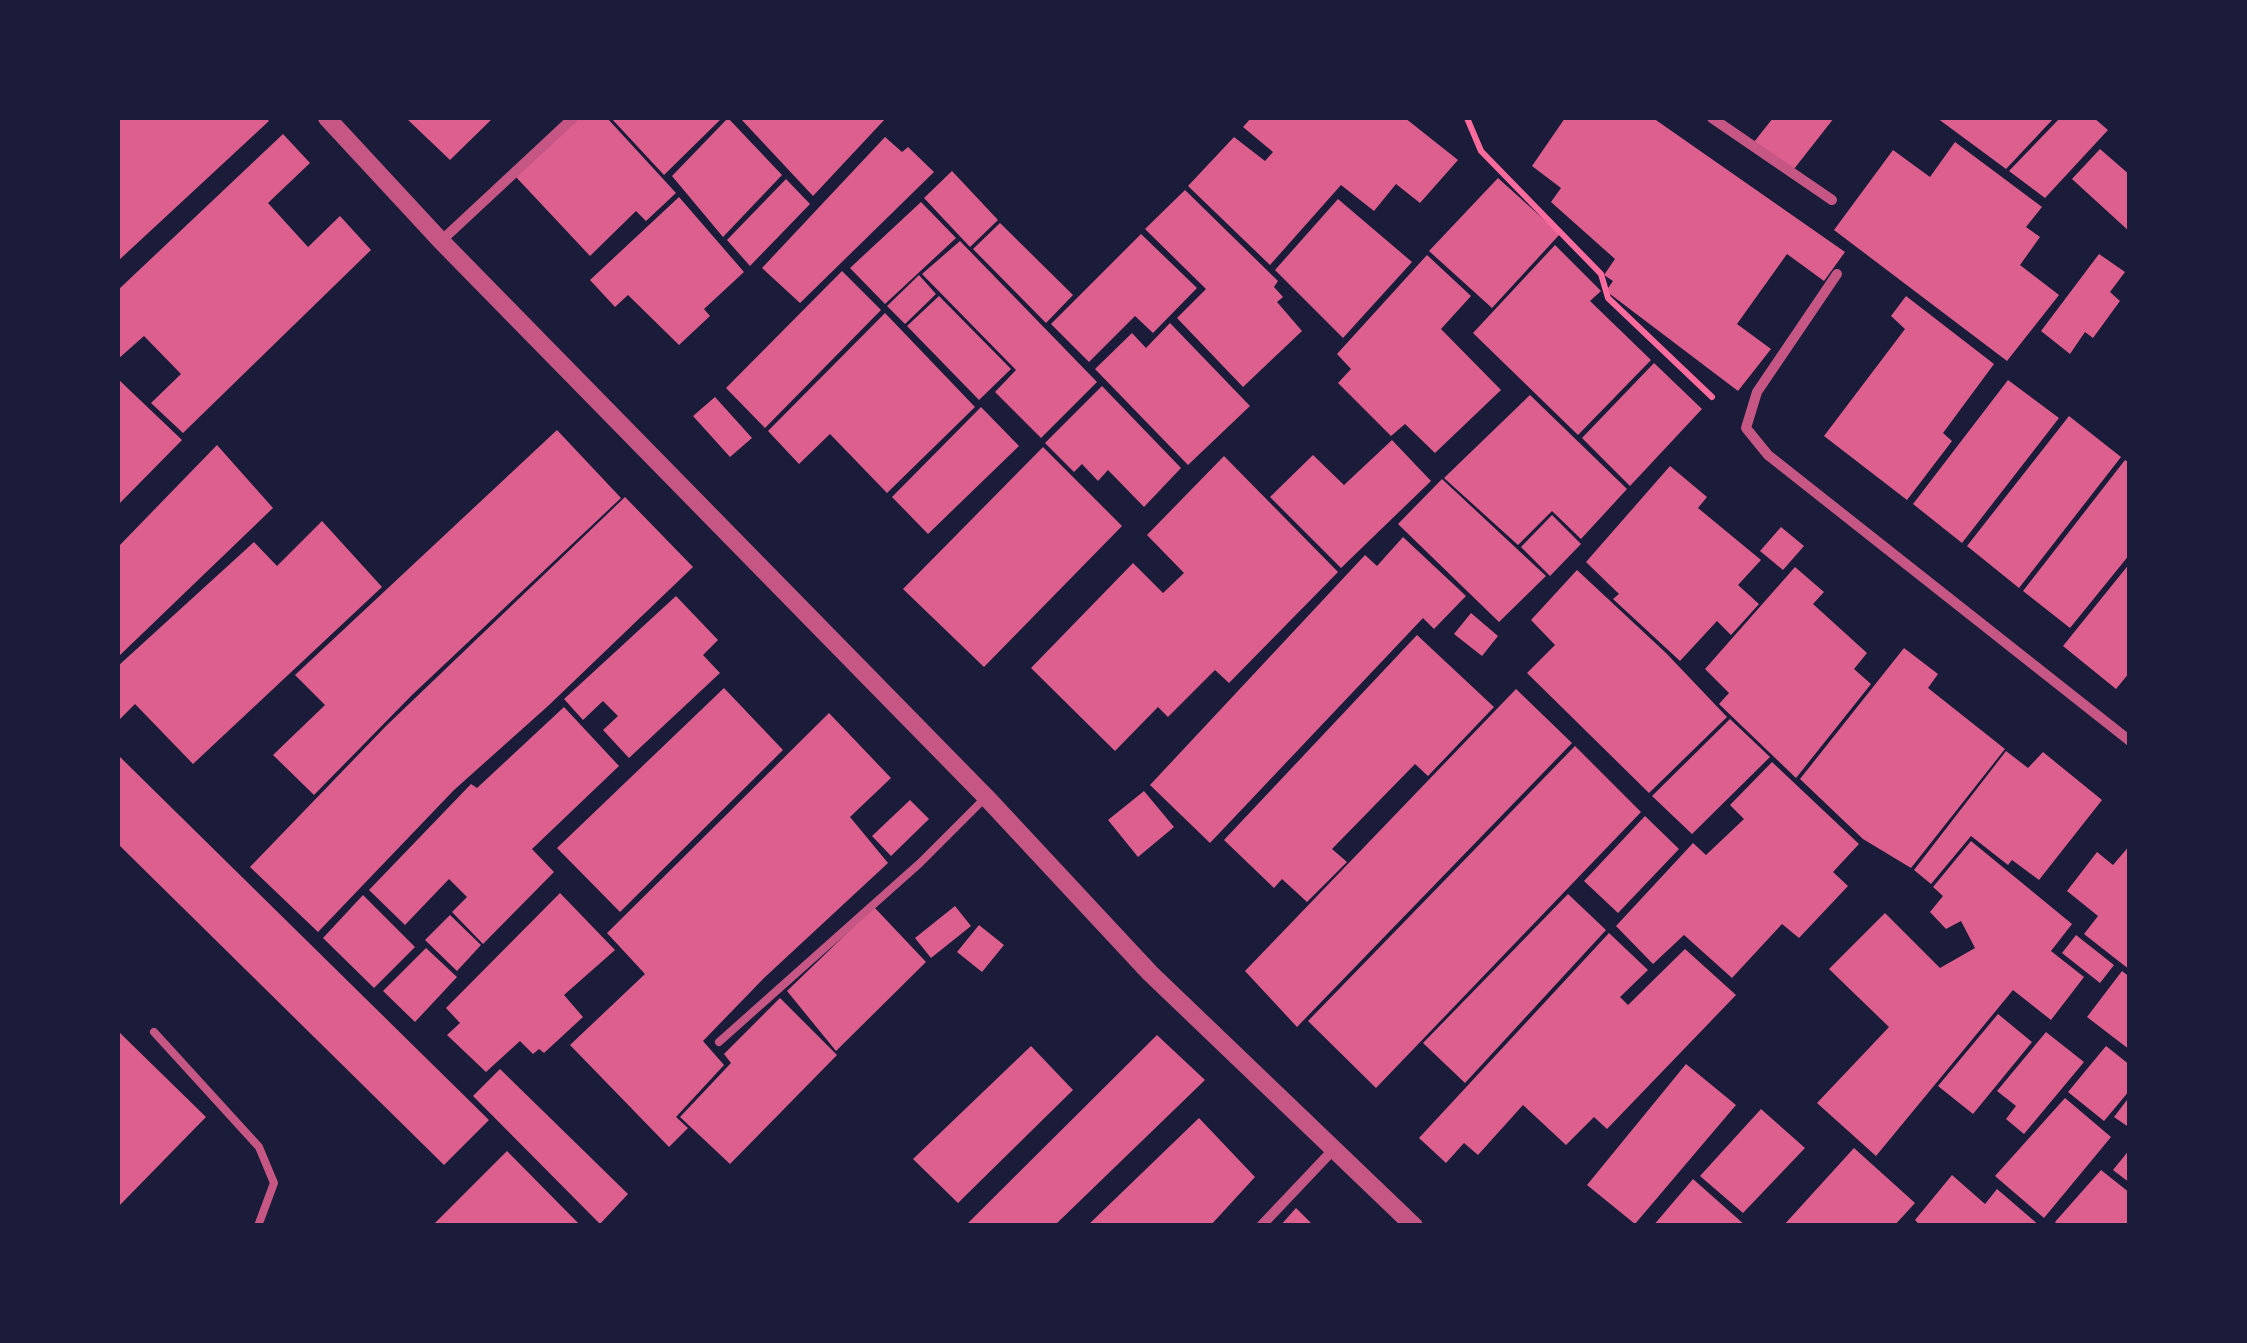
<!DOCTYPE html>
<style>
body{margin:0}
#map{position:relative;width:2247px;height:1343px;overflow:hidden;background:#1b1b3a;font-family:"Source Sans 3",sans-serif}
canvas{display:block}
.frame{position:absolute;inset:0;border:120px solid #1b1b3a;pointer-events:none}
</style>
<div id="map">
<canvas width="2247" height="1343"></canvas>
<div class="frame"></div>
</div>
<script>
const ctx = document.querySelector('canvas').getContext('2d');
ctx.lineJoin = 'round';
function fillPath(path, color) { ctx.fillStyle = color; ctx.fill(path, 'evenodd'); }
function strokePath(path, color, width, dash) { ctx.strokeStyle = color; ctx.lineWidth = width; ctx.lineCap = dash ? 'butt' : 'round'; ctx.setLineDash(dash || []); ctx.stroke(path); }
const building = new Path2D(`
 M118,118H266L269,121L118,261Z
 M406,118H493L450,160Z
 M575,118H607L676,193L646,221L636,211L590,256L515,176Z
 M611,118H722L664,175Z
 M728,118L782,175L723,237L672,176Z
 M740,118H886L813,196Z
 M1251,118H1405L1458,160L1420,203L1396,184L1374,211L1341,185L1270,265L1188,186L1234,137L1265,161L1273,152L1243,127Z
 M1565,118H1653L1845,252L1824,281L1787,254L1737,324L1771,349L1738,391L1606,291L1613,281L1604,275L1615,259L1551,202L1561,188L1532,166Z
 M1773,118H1834L1794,169L1754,142Z
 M1937,118H2054L2006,169Z
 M2060,118H2094L2108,130L2045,198L2009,171Z
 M283,134L310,163L268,203L308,247L340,216L371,250L183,433L151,403L181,374L144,336L118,359V290Z
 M885,137L902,152L908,147L934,172L800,303L762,268Z
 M1955,142L2042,207L2026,227L2040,237L2020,265L2059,295L2007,361L1834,230L1893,150L1930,177Z
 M2100,149L2130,175V232L2072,179Z
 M952,171L998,220L970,247L924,198Z
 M1498,178L1560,234L1492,308L1429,251Z
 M786,179L810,204L750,266L727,240Z
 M1185,190L1278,281L1274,287L1283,297L1277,302L1302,331L1243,387L1177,318L1206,289L1145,229Z
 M679,197L744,272L704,309L710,316L679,345L628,295L615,307L590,280Z
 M1338,199L1412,262L1343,338L1275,270Z
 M921,202L956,238L885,304L850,268Z
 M1000,223L1073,295L1046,323L973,249Z
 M1141,234L1197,288L1153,333L1135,316L1089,362L1051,324Z
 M960,241L1097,382L1041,438L995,392L1016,370L922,274Z
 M1555,245L1601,291L1590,301L1651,360L1578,435L1473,333Z
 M2099,254L2125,272L2110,292L2120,301L2093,338L2085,332L2070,354L2041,331Z
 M1427,255L1471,296L1441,329L1501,390L1435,453L1405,424L1391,436L1338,383L1351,369L1337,354Z
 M842,271L881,310L765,428L726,388Z
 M919,275L936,294L905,324L887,306Z
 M939,296L1011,369L979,400L907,326Z
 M1906,296L1994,364L1943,433L1952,441L1907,500L1824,436L1905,329L1891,316Z
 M885,313L975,407L887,493L830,434L799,464L768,431Z
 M1170,323L1250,406L1188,465L1095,369L1132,333L1146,348Z
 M1654,363L1702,409L1630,486L1582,438Z
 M118,379L182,440L118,505Z
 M2008,380L2059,418L1962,543L1913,504Z
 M1102,386L1181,468L1144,507L1108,470L1098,481L1082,464L1074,472L1045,443Z
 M1530,395L1627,489L1581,539L1552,511L1518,545L1444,478Z
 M715,397L752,438L730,457L693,416Z
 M981,407L1019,446L928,534L892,497Z
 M2069,416L2121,457L2019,588L1967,546Z
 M557,430L621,498L412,695L314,795L273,755L325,705L295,675Z
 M1392,440L1431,481L1341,568L1270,497L1313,455L1344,485Z
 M217,445L273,508L118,657V547Z
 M1043,447L1122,526L984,667L903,589Z
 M1224,456L1338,572L1229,683L1215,670L1168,717L1158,707L1115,751L1031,668L1133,563L1163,593L1184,573L1147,535Z
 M2125,460L2130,463V554L2070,628L2023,591Z
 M1670,466L1707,497L1698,508L1761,560L1738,585L1759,604L1731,635L1717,621L1680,661L1613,599L1619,594L1586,562Z
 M1442,479L1546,576L1499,622L1398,524Z
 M625,497L693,567L548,706L454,790L318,932L250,867L386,726Z
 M1552,515L1581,544L1550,576L1521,547Z
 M322,521L382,587L193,764L135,704L118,721V666L254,542L277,566Z
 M1781,527L1804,546L1783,570L1760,551Z
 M1403,537L1466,596L1434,629L1423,618L1210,843L1150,785L1365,555L1377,566Z
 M2130,563V672L2116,689L2063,646Z
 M1795,567L1824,592L1813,604L1867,653L1854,669L1871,684L1796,778L1719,704L1729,693L1705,669Z
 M1577,570L1666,653L1727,717L1649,793L1527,673L1555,645L1531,620Z
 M676,596L718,640L703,655L720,673L629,758L603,730L618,716L603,701L583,720L564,699Z
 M1471,613L1498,636L1482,656L1454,634Z
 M1417,635L1494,707L1428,776L1415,764L1332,849L1347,862L1307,902L1282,879L1274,888L1224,840Z
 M1904,648L1938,674L1928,688L2005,749L1911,868L1863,839L1800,779Z
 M724,688L783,750L620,912L557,848Z
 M1516,689L1572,743L1297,1027L1245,971Z
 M564,707L619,766L532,849L554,872L483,944L452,912L467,897L449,879L405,925L369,890L471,784L477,788Z
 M829,713L891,778L850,817L888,863L764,978L703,1041L724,1065L676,1117L688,1128L669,1147L570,1045L645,974L607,933Z
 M1730,719L1770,757L1692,834L1652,796Z
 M1575,746L1641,812L1376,1088L1308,1021Z
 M2006,751L2028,768L2043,752L2102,800L2039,880L2012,860L2008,865L1971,836L1931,884L1914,870Z
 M118,755L489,1120L444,1165L118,844Z
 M1772,762L1859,844L1833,872L1848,886L1799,938L1782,924L1732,978L1684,935L1653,964L1616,926L1693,843L1706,855L1744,819L1730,805Z
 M1144,791L1174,827L1138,857L1108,820Z
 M910,800L929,819L891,856L872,836Z
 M1645,816L1679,849L1618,913L1584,881Z
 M1971,841L2072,924L2051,951L2084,977L2051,1020L2013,990L1876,1156L1817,1103L1889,1027L1829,969L1885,913L1940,968L1975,948L1961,921L1946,929L1930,912L1943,896L1933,887Z
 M2130,845V970L2084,934L2098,916L2067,891L2097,852L2113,865Z
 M560,893L615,950L564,995L583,1017L544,1053L539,1049L533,1054L520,1041L486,1072L447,1035L460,1023L446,1008Z
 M1568,894L1606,930L1465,1083L1423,1043Z
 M363,895L415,947L374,988L323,938Z
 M955,906L971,926L931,958L915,938Z
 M874,907L926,962L836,1051L787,991Z
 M450,915L481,945L457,971L425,940Z
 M979,925L1004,945L982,972L957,952Z
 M1609,933L1648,970L1620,997L1628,1005L1685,949L1736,995L1607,1129L1594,1117L1566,1145L1523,1105L1478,1155L1464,1143L1446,1163L1419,1138Z
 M2076,935L2114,965L2100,983L2062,953Z
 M426,948L457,977L415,1022L383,991Z
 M2122,971L2130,977V1050L2087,1017Z
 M780,998L837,1055L730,1164L680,1117L731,1063L724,1054Z
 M1998,1014L2032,1042L1973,1114L1938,1086Z
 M118,1031L206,1117L118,1207Z
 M2046,1032L2084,1062L2024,1134L2006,1119L2016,1106L1997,1091Z
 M1157,1035L1205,1080L1054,1226H965Z
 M1031,1046L1073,1090L958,1203L913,1159Z
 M2106,1046L2130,1065V1090L2104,1121L2068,1092Z
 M1686,1064L1736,1105L1635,1224L1587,1185Z
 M500,1069L628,1194L600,1224L473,1096Z
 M2130,1096V1128L2114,1117Z
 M2065,1098L2111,1137L2044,1218L1995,1176Z
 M1761,1109L1805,1148L1743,1213L1700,1176Z
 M1199,1118L1255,1177L1210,1226H1087Z
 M1854,1148L1915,1203L1894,1226H1783Z
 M2130,1149V1183L2113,1170Z
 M507,1151L581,1226H432Z
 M2101,1170L2130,1193V1226H2059L2055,1222Z
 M1952,1175L1985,1204L1997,1189L2040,1226H1921L1915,1220Z
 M1693,1179L1746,1226H1653Z
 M1296,1208L1314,1226H1280Z`);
const path = new Path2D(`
 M1467,118L1481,151L1601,274L1608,298L1712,397`);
const service = new Path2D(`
 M154,1032L259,1147L274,1183L258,1226
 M719,1042L920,863L984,799`);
const minor = new Path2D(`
 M1712,118L1832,200
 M441,241L573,118
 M1837,274L1757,392L1746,428L1768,455L2130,741
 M1261,1226L1333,1150`);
const tertiary = new Path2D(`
 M327,118L441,241L986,797L1150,973L1414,1226`);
fillPath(building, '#dd5f8e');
strokePath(path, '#ff6b9d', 6);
strokePath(service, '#c65784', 8);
strokePath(minor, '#c65784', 10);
strokePath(tertiary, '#c65784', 18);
</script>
